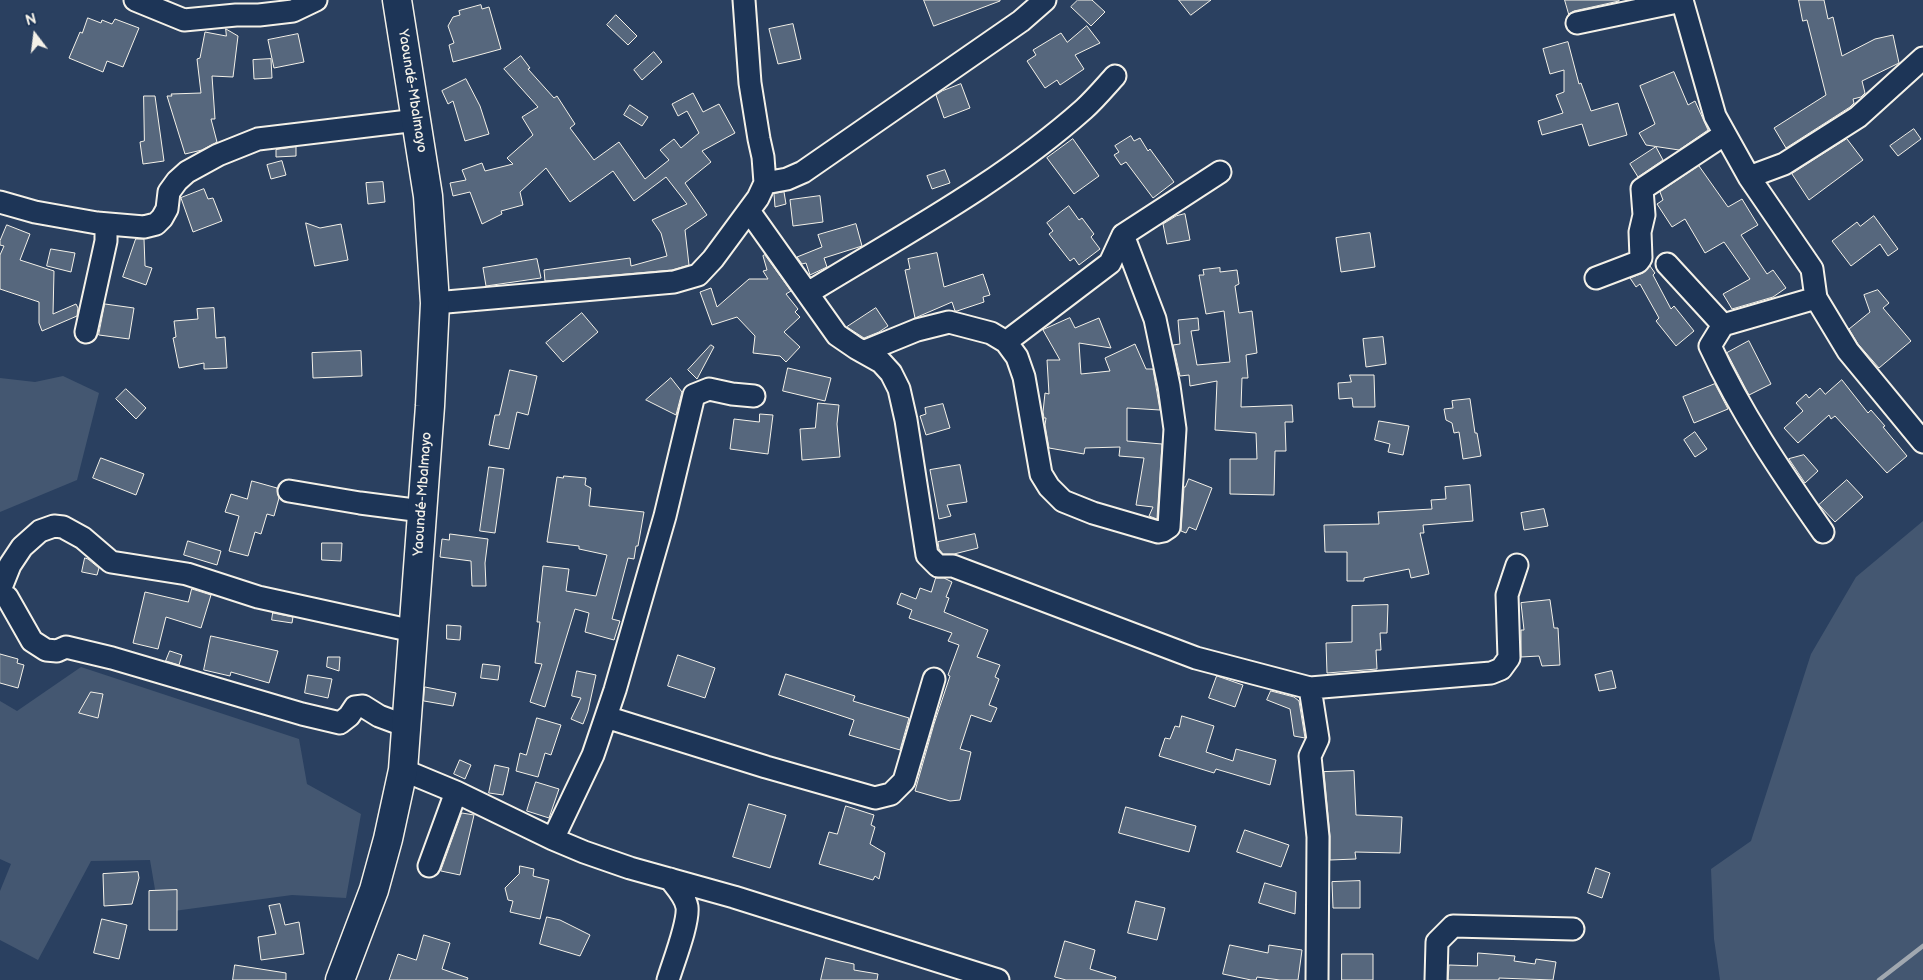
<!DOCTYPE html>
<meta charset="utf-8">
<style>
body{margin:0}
#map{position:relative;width:1923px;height:980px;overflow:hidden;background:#2a4060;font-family:"Balsamiq Sans",sans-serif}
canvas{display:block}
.north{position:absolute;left:10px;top:10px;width:50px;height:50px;-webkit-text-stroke:4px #1d3557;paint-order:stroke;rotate:345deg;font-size:14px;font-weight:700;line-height:20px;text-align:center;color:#f4f1e8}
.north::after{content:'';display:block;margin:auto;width:18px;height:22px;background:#f4f1e8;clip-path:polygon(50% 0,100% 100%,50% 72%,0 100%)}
</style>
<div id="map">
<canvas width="1923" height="980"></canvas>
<div class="north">N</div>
</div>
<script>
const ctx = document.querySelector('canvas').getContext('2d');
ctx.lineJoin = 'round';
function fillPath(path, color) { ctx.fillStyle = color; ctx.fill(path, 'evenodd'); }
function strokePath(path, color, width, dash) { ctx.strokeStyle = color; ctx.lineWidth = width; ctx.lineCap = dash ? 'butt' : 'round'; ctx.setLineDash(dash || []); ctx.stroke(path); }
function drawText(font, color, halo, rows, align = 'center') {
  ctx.font = font + ' "Balsamiq Sans",sans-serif'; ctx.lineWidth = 4; ctx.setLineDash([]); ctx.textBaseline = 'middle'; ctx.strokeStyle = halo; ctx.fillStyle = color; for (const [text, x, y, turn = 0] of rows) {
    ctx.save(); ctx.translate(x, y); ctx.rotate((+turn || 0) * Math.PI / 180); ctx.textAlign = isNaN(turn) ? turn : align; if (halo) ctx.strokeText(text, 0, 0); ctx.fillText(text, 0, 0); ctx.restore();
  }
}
const green = new Path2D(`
 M63,376L99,393L77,480L0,512V378L35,382Z
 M1923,521V980H1720L1714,939L1711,869L1751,841L1811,654L1856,577Z
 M81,667L299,739L307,784L361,814L346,898L292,895L159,913L150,860L91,861L38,960L0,940V891L11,864L0,859V701L17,711Z`);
const stream = new Path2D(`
 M1879,980L1923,946`);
const building = new Path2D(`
 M924,0H1000V1L934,26Z
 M1078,0H1092L1105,12L1091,26L1071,7Z
 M1179,0H1211L1191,15Z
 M1565,0H1619V1L1574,11L1569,14Z
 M1799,0H1824L1828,19L1833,17L1842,56L1875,39L1893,35L1899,63L1862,81L1865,93L1861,97L1853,99L1854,103L1850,107L1786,148L1774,128L1826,95L1807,20L1803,21Z
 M481,5L482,9L489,7L501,49L453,62L449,45L454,43L448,26L453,17L460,15L459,11Z
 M616,15L637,36L628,45L607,25Z
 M88,18L101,23L102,20L112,24L115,19L139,28L123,67L107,61L103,72L69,58L80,32L82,33Z
 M793,24L801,59L778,64L769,29Z
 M1087,26L1100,43L1075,55L1084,69L1060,85L1057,80L1045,88L1027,61L1036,55L1033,50L1061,33L1067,42Z
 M226,29L238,36L233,77L212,76L215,119H211L217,142L202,150L185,154L167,96H172L171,94L201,93L197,59L200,58L205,32L226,36Z
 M298,34L304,62L274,68L268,40Z
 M1568,42L1579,84L1581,83L1591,111L1618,103L1627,135L1589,146L1582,124L1542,135L1538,121L1563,113L1556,95L1564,92V70L1550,74L1543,49Z
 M654,52L662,62L642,80L634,70Z
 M521,56L530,68L528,69L554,98L557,96L575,124L570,128L594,160L619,142L645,179L669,160L660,150L674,139L681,148L699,133L687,111L678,116L672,104L693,93L703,112L719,104L735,133L702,151L711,162L685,183L707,215L685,230L689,265L672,270L545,281L544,270L630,258L631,266L667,256L661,233L652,220L687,204L666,177L634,201L613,171L570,202L546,168L520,192L523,205L501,211L502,214L482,224L470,192L453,196L450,183L466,180L462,170L482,163L485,171L513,164L507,158L533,135L522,117L538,107L504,69Z
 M271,59L272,78L254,79L253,60Z
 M1674,72L1688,105L1695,101L1708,130L1679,150L1646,145L1639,133L1655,124L1640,86Z
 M466,79L480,106L489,134L465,141L453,101L448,104L442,91Z
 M961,84L970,108L944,118L936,95L942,91Z
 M144,96H155L164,161L143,164L140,142L144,141Z
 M630,105L648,117L642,126L624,115Z
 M1914,129L1921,139L1898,156L1890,146Z
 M1131,136L1134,141L1140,138L1148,151L1150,149L1174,182L1153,198L1126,162L1121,165L1114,155L1119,152L1115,146Z
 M1073,139L1099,176L1074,194L1047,158Z
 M1847,139L1863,160L1809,200L1792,174Z
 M296,147V156L276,157V150Z
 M1656,147L1663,160L1638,177L1630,164Z
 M282,161L286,175L271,179L267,165Z
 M1699,166L1728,207L1742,199L1758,225L1741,235L1767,274L1773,270L1786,288L1773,297L1732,309L1723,294L1750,279L1724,242L1705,253L1685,219L1672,227L1657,204L1663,200L1660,192Z
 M945,170L950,183L932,189L927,176Z
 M383,182L385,202L368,204L366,183Z
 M204,189L208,199L213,198L222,221L193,232L181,198Z
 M784,192L786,204L775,207L774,194Z
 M820,196L823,222L793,226L790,200Z
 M1069,206L1079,220L1082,218L1094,234L1091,237L1100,249L1079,265L1074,258L1070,261L1049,234L1053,231L1047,223Z
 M1185,214L1190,240L1167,244L1163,224L1176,216Z
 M1874,216L1898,249L1888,256L1880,244L1851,266L1832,241L1857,222L1860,226Z
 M306,223L320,228L341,224L348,260L315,266Z
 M856,224L862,246L824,258L827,267L810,275L806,263L802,264L797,257L822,247L818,235Z
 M7,225L30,234L20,260L54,271L53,314L76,304L78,308L77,316L42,331L39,323V302L0,289V255L4,246L0,245V241Z
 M1370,233L1375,267L1341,272L1336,238Z
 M136,239H144L145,266L152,268L146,285L123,277Z
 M51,249L75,253L71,272L47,266Z
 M937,253L944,287L983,274L990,295L983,297L984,302L957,311H955L952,302L915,318L905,270L910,269L908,259Z
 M765,255L791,291L786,294L798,309L795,312L800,317L784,332L800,347L786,362L780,356L753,353L755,336L737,317L712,325L700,292L711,288L717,307L749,279H768L763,271L767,270L763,256Z
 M537,259L541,278L486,286L483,268Z
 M1650,266L1655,273L1653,275L1671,309L1674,306L1694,331L1676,346L1656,321L1659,318L1640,284L1636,287L1630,278L1643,273Z
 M1220,268V272L1237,270L1239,284L1235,286L1239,313L1252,311L1257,353L1246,355L1248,378H1242L1241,407L1292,405L1293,422H1285L1286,451H1275L1274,495L1230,494V459H1257L1256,433L1215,430L1217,381L1190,386L1189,375L1180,376L1173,345L1180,344L1178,320L1198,318L1199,330L1191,331L1197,365L1230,362L1224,311L1206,314L1199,275H1204L1203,270Z
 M1878,290L1889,303L1883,308L1911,341L1879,368L1858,344L1849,329L1870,312L1864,295Z
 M105,304L134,308L129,339L99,335Z
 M214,308L216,338L225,337L227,368L204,369V363L179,368L173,338L176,337L174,321L198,319L197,309Z
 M876,308L888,326L879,332L864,338L847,327Z
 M582,313L598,332L563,362L546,343Z
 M1070,318L1075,328L1099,318L1111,348L1079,343L1081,374L1110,371L1105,358L1135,344L1146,369H1153L1160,410L1127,408V441L1162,444L1157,519L1149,516L1153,507L1136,505L1144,458L1119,456L1120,447L1085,448L1084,454L1049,448L1045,425L1046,418H1044L1043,412L1045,393L1049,394L1047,360H1060L1043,330Z
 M1383,337L1386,364L1366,367L1363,339Z
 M1749,341L1771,384L1749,395L1727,353Z
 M711,345L714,347L697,379L688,370Z
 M361,351L362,376L313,378L312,353Z
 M788,368L831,378L825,401L783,391Z
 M510,370L537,376L528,415L517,412L509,449L489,445L495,415H499Z
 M1350,375H1374L1375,407H1353L1352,398L1339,399L1338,383L1351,382Z
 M671,378L682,392L676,415L646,400Z
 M1842,380L1868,413L1871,410L1885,426L1883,427L1907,456L1887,473L1835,416L1831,419L1829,415L1798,443L1784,428L1803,411L1796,403L1806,394L1809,398L1820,388L1825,394Z
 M1715,384L1728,409L1694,423L1683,397Z
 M126,389L146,408L136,419L116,399Z
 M1470,399L1475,433H1477L1481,456L1463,459L1459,432L1454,433L1452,423L1446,420L1444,409L1453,408L1452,401Z
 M818,403L839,405L837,424L840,457L802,460L800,429L815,428Z
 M943,404L950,428L926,435L920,416L926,414L925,408Z
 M760,414L773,415L768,454L730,449L734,419L759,422Z
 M1379,421L1409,426L1403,455L1388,452L1390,444L1375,440Z
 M1695,432L1707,449L1695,457L1684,440Z
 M1804,455L1818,471L1805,483L1789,459Z
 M101,458L144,474L136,495L93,478Z
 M960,465L967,502L947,505L951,516L939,519L930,470Z
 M489,467L504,469L495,533L480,531Z
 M564,476L586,478L585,485L591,488L589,506L644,512L638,546H636L634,559L628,558L612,619L620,621L614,640L585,632L589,613L575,609L545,707L530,702L542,664L535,663L540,622H537L543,566L569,569L566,591L596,596L607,555L579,549V546L547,542L557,477L563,478Z
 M1189,479L1212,488L1196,530L1189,527L1186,533L1181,531L1184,487H1185Z
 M1847,480L1863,497L1835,522L1819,505Z
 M252,481L277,488L279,498L274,516L267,514L261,534L255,532L248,556L229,551L239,516L225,512L231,494L247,499Z
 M1470,485L1473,521L1423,525L1424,533H1420L1429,574L1411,578L1409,569L1364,578V581H1347V552H1325L1324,525L1379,524L1378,512L1432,509L1431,500L1446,499L1445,487Z
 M1544,509L1548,526L1524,530L1521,513Z
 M450,534L488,539L485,563L486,586H472L471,561L440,557L442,539L449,540Z
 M975,534L978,548L954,554H943L939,549L938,542Z
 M188,541L221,551L217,565L184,555Z
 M322,543H342L341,561L322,560Z
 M85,558L88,559L99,568L97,575L82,572Z
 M936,578H944L952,582L946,597L949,598L944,612L988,630L977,657L1000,665L995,677L999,679L989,705L997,708L991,722L971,715L960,749L971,752L960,800L950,801L915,791L934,724L950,676L948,675L959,645L948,641L952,633L909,618L912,610L897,604L901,593L916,599L920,588L931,592Z
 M192,589L211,595L201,628L166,617L158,649L133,643L145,592L188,602Z
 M1550,600L1554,628H1558L1560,665L1542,666L1539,656L1521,657V630H1524L1521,603Z
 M1388,605L1387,633H1380L1381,650H1376L1377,669L1327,673L1326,643L1352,642V606Z
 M273,613L293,617L292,623L272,620Z
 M447,625L461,626L460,640L447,639Z
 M211,636L278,651L269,683L231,672L230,676L204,670Z
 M170,651L182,655L179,665L166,661Z
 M0,654L18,659L17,663L24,665L18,688L0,683Z
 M678,655L715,668L705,698L668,686Z
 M328,657H340L339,671L327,667Z
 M483,664L500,666L498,680L481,678Z
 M577,671L596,675L588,711L583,724L571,719L581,698L572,696Z
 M1612,671L1616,688L1599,691L1595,675Z
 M786,674L855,696L853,701L909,718L900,750L849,735L854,720L779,695Z
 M308,675L332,679L328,698L305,693Z
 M1217,676L1243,685L1235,707L1209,698Z
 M425,687L456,693L453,706L424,701Z
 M1271,691L1294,697L1299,701L1305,738L1294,736L1290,709L1267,700Z
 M91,692L103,694L98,718L79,713Z
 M1182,716L1214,726L1206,752L1233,761L1236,749L1276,760L1270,785L1216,769L1214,773L1159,756L1165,738L1170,739L1175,726L1179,727Z
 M537,718L561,725L551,755L545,753L538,777L516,771L520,753L526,755Z
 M460,760L471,765L465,779L454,774Z
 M495,765L509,768L503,795L489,793Z
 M1354,771L1356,815L1402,817L1400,853L1355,852L1356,859L1330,860V836L1324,772Z
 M536,782L559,789L549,818L527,811Z
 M749,804L786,815L770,868L733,857Z
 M846,806L874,815L871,825L875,827L870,844L885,853L879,879L875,876L873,880L819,864L829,832L837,834Z
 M1126,807L1196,826L1189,852L1119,833Z
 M462,813L474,815L460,875L441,871Z
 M1245,830L1289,845L1281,867L1237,852Z
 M520,866L534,869L533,876L549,880L540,919L510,912L513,901L508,900L505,888L519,874Z
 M1596,868L1610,873L1602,898L1588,893Z
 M138,872L139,878L132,904L104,906L103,874Z
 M1360,881V908H1333L1332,882Z
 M1265,883L1296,892L1295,914L1259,903Z
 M177,890V930H149V891Z
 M1136,901L1165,908L1157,940L1128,933Z
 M280,904L285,925L299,922L304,954L261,960L258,937L276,934L269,906Z
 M547,917L560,920L590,935L580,956L540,944Z
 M102,919L127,925L119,959L94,953Z
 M424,935L450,943L442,969L468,978L467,980H389L398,954L416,960Z
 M1065,941L1095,950L1090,969L1116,977L1115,980H1066L1055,977Z
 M1230,945L1268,953L1269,945L1302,950L1298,980H1280L1257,977L1256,980H1251L1223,974Z
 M1478,953L1515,956L1514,961L1535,964L1536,959L1556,962L1553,980L1499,978V980H1448L1449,965L1477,966Z
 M1342,954H1373V980H1342Z
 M826,958L854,964V970L878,974L877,980H821Z
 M235,965L286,973V980H233Z`);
const minor = new Path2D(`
 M135,0L184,20L236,15H259L293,11L316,0
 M1682,0L1715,116L1725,134L1749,177L1812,269L1816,298L1848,351L1923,442
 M1577,23L1682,1
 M1749,177L1784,164L1858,117L1923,58
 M765,183L787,179L803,172L1021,21L1045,0
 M0,202L35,212L97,223L144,227L156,224L162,218L167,209L169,192L177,181L187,172L218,155L258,139L417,120
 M749,211L837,335L856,348L881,362L891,373L899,389L906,420L927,555L938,566H953L1196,658L1310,688
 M1667,264L1723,325
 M1596,278L1638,262L1641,258L1640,232L1644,215L1642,189L1725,134
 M808,293C901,236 1002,182 1084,109C1095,99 1105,87 1115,76
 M1816,298L1723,325L1710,346C1741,413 1781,472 1823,532
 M435,303L674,282L698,275L713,259L758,198L765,183L763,157L759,139L750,83L744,0
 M86,332L106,241V224
 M1006,342L1110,263L1123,235L1220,172
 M863,352L917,330L949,322L991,333L1006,342L1017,357L1024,377L1041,474L1049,487L1063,501L1093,513L1158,532L1163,531L1169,527L1175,429L1169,386L1155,319L1123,235
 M289,491L360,503L422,511
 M2,585L10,565L22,547L40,531L54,526L63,527L83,538L111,562L187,574L258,597L413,631
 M7,597L32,641L46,650L57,651L66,647L112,658L302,714L340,723L349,716L355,707L363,706L379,716L406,726
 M606,717L766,767L875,798L891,794L904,781L934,679
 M403,770L456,792L553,839L584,852L630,868L734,897L998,980
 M553,839L593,755L615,690L665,516L694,395L709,389L732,394L754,396
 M429,866L456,792
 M668,980C673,963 689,923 687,907C685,896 676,887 670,879
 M1317,980L1318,837L1310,756L1318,739L1310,688L1491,673L1501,669L1509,658L1507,595L1517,565
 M1436,980L1437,942L1453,926L1573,929`);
const highway = new Path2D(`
 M340,980L374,890L388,839L403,770L430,406L435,303L428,196L397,0`);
const streetNames = [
 ["Yaoundé-Mbalmayo",412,91,81],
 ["Yaoundé-Mbalmayo",423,494,-86]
];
fillPath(green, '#445771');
strokePath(stream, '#a1a8b0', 4.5);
fillPath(building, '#56677d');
strokePath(building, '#f4f1e8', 1);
strokePath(minor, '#f4f1e8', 25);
strokePath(highway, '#f4f1e8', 31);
strokePath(minor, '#1d3557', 21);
strokePath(highway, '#1d3557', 28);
drawText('14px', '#f4f1e8', '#1d3557', streetNames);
</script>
